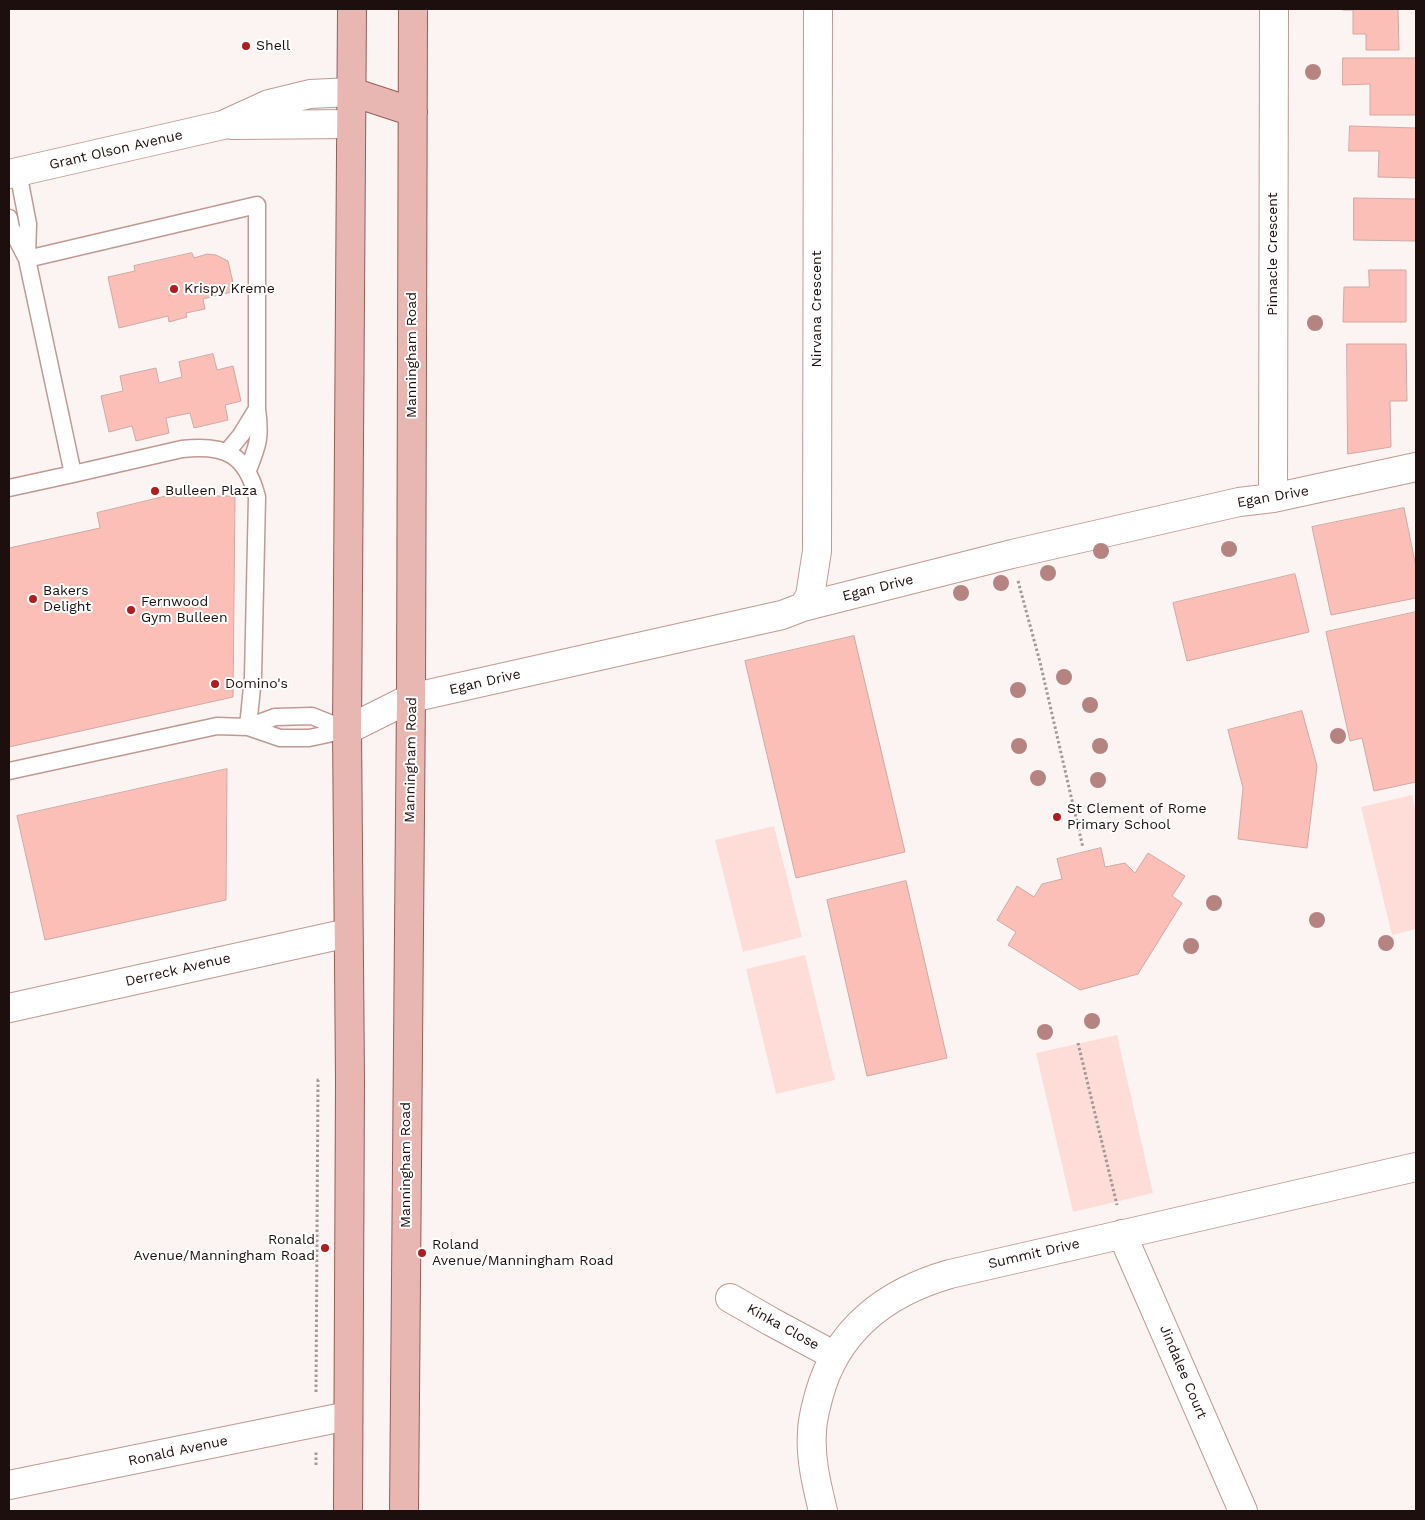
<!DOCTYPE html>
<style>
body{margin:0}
#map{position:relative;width:1425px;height:1520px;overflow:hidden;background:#fcf4f3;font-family:"Work Sans",sans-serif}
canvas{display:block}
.frame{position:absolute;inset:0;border:10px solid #1c0f0d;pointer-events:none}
</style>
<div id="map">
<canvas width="1425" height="1520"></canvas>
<div class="frame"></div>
</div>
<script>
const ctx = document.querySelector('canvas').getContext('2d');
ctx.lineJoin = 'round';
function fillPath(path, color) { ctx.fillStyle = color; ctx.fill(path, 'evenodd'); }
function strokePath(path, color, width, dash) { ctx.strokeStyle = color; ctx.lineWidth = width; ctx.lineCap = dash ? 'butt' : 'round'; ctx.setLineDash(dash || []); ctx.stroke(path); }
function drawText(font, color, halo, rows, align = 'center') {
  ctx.font = font + ' "Work Sans",sans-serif'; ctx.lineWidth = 4; ctx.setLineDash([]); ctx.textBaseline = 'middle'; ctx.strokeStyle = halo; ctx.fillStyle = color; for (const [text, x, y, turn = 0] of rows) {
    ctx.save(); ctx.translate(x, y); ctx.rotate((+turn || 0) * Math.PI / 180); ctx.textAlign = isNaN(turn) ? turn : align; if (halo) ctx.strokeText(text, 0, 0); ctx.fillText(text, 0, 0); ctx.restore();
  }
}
const green = new Path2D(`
 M1412,795L1416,812V929L1392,935L1361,807Z
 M774,826L802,937L743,952L715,840Z
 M805,955L835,1080L776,1094L746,969Z
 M1117,1035L1153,1193L1073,1212L1036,1053Z`);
const building = new Path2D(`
 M1343,9H1398L1399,50H1366V34H1353V10H1343Z
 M1343,58H1416V115H1370V84L1343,85Z
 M1350,126L1416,128V178L1378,177L1379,151H1349Z
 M1354,198L1416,199V241L1354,240Z
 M192,253L194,258L207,254L216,255L228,261L235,291L203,299L205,309L186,313L187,317L169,322L168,316L119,328L108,277L135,271L134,266Z
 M1369,270H1406V322H1343L1344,287H1369Z
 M1347,344H1406L1407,401H1390L1391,447L1348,454Z
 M213,354L217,370L233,366L241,401L225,405L228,420L194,428L190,413L166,418L169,433L136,441L132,426L109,432L101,396L123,391L120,376L156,368L159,383L182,377L179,362Z
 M166,496H235L233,697L9,747V548L100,528L97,513Z
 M1404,508L1416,567V598L1331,615L1312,527Z
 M1295,574L1309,632L1187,661L1173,603Z
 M1416,612V782L1374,791L1362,738L1350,741L1326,632Z
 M854,636L905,852L796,878L745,661Z
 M1302,711L1317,766L1307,848L1238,839L1243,788L1228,730Z
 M227,769L226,900L45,940L17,816Z
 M1101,848L1105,867L1125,863L1135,873L1148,853L1185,876L1172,896L1182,903L1138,974L1080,990L1008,945L1016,932L997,920L1017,886L1034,897L1042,884L1062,879L1057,859Z
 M906,881L947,1058L867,1076L827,900Z`);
const path = new Path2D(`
 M1018,581L1040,662L1083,848
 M1078,1043L1117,1205
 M316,1392L318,1080H321
 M316,1465V1451`);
const lane = new Path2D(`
 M18,172L28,224L27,257
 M9,218L11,228L27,259L73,474L9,488
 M27,259L257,205V409C261,437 258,445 248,470
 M227,452L241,435L257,409
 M73,474L182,449C225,444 246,454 257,497L253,677L248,727
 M248,727L275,717L312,716L347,730
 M9,771L217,726L248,727L280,738H309L347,730`);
const street = new Path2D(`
 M232,125L351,124
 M9,174L223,125L269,104L310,94L352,92
 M1273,498L1274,9
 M803,607L810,596L817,551L818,9
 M347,730L411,698L782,615L803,607L1012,554L1239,502L1273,498L1416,467
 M9,1008L348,933
 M1122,1234L1243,1511
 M730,1298L770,1321L835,1356
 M9,1485L348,1416
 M823,1511C817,1486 810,1459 812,1432C812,1419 816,1407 819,1395C837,1329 887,1292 950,1274L1416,1167`);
const primary = new Path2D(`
 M352,92L413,112
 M348,1511L350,1081L347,730L352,9
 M404,1511L411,698L413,9`);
const trees = [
 [1313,72],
 [1315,323],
 [1229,549],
 [1101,551],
 [1048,573],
 [1001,583],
 [961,593],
 [1064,677],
 [1018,690],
 [1090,705],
 [1338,736],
 [1019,746],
 [1100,746],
 [1038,778],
 [1098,780],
 [1214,903],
 [1317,920],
 [1386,943],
 [1191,946],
 [1092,1021],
 [1045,1032]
];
const markers = [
 [246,46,5,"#af1d1f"],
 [174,289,5,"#af1d1f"],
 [155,491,5,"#af1d1f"],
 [33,599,5,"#af1d1f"],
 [131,610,5,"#af1d1f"],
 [215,684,5,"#af1d1f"],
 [1057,817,5,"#af1d1f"],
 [325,1248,5,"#af1d1f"],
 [422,1253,5,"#af1d1f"]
];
const poiNames = [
 ["Shell",256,46],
 ["Krispy Kreme",184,289],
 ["Bulleen Plaza",165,491],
 ["Bakers",43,591],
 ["Delight",43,607],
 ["Fernwood",141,602],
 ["Gym Bulleen",141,618],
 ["Domino's",225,684],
 ["St Clement of Rome",1067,809],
 ["Primary School",1067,825],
 ["Ronald",315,1240,"right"],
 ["Avenue/Manningham Road",315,1256,"right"],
 ["Roland",432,1245],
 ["Avenue/Manningham Road",432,1261]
];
const streetNames = [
 ["Grant Olson Avenue",116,150,-13],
 ["Pinnacle Crescent",1273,254,-90],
 ["Nirvana Crescent",817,309,-90],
 ["Manningham Road",412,355,-90],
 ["Egan Drive",1273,497,-10],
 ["Egan Drive",878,588,-14],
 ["Egan Drive",485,682,-13],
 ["Manningham Road",411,760,-89],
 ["Derreck Avenue",178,970,-13],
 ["Manningham Road",406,1165,-90],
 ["Summit Drive",1034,1254,-13],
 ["Kinka Close",783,1327,29],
 ["Jindalee Court",1183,1372,67],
 ["Ronald Avenue",178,1451,-12]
];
fillPath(green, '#feddd9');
fillPath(building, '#fcbfb7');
strokePath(building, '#cfa8a3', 1);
strokePath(lane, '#c09994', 19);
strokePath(street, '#c09994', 30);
strokePath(primary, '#965d56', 30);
strokePath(path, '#a29897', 3, [2.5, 2.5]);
strokePath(lane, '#fff', 16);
strokePath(street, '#fff', 28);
strokePath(primary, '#e8b7b2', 28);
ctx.fillStyle = '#b58380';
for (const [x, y] of trees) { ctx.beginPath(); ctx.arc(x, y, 8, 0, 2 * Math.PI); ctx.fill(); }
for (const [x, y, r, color] of markers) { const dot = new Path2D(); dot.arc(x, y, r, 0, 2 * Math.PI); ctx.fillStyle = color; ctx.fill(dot); strokePath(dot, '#fff', 2); }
drawText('14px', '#1c0f0d', '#fff', poiNames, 'left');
drawText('14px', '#1c0f0d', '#fff', streetNames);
</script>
